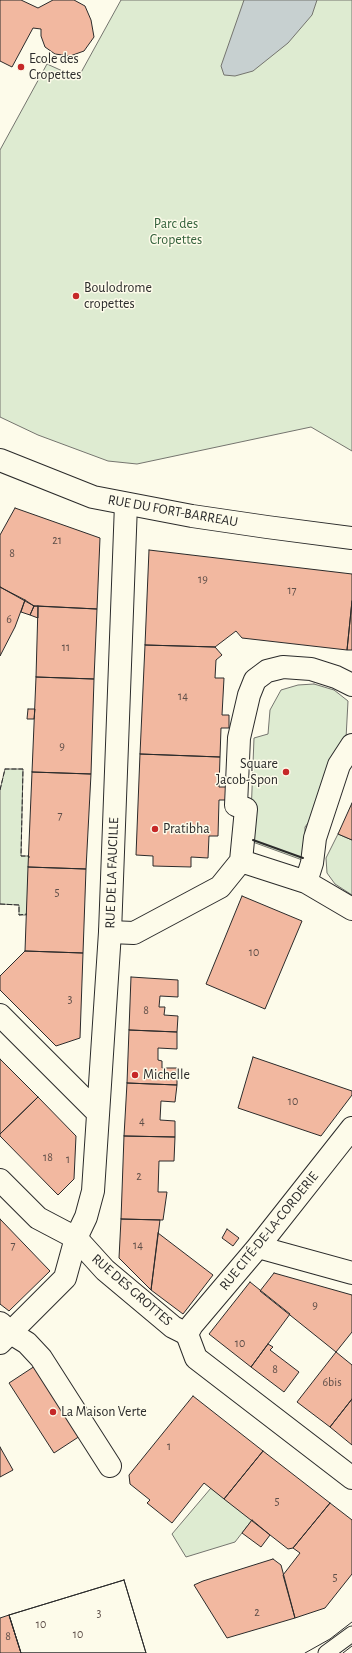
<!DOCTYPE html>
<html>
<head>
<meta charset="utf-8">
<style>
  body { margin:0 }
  canvas { display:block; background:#fdfbea }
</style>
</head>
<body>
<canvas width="352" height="1653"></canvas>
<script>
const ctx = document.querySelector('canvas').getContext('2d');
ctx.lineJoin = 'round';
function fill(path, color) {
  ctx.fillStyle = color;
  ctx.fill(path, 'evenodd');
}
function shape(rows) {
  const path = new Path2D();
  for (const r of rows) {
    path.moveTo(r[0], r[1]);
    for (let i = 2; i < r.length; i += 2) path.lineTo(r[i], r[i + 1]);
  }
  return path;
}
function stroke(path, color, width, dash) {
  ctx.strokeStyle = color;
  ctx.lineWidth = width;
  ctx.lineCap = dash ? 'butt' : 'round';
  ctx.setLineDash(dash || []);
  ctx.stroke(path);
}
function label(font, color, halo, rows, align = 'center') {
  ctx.font = font + ' "Alegreya Sans",sans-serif';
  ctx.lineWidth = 3;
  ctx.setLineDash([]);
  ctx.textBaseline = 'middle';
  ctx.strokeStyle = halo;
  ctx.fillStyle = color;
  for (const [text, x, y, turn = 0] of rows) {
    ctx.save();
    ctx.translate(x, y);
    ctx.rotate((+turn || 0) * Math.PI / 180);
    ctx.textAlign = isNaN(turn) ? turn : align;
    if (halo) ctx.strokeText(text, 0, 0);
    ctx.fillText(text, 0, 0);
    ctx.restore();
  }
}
const green = shape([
  [121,0,352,0,352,451,311,427,137,464,108,461,38,435,0,417,0,150,47,64,78,78,121,0],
  [314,684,334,690,348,701,344,776,305,827,305,861,250,841,254,738,268,734,270,710,281,690,298,685,314,684],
  [5,769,23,769,21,856,29,856,27,915,19,915,19,905,0,904,0,790,5,769],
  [338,834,352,840,352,895,335,884,327,873,326,858,338,834],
  [211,1488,252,1520,235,1542,186,1557,172,1534,211,1488]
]);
fill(green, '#deebd1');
stroke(green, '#74746e', 1);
const water = shape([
  [244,0,317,0,312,15,288,43,253,71,235,76,224,75,221,66,244,0]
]);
fill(water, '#c7d0d0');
stroke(water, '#74746e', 1);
const building = shape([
  [0,0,21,0,38,8,53,0,74,0,85,6,91,20,94,37,84,51,70,56,55,54,45,47,41,36,41,29,33,28,12,67,0,61,0,0],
  [15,508,100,538,97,609,34,606,0,587,0,535,15,508],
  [149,550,352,574,352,601,347,650,242,638,236,631,215,647,145,645,149,550],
  [0,587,25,600,15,627,0,656,0,587],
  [25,600,34,606,30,615,21,612,25,600],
  [352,601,352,650,347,650,352,601],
  [34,606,38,606,38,618,30,615,34,606],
  [38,606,97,609,94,679,36,677,38,606],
  [145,645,215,647,222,655,216,660,215,678,224,678,222,715,229,715,229,728,221,728,220,757,140,754,145,645],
  [36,677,94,679,91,774,32,772,36,677],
  [28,709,35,709,34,719,27,719,28,709],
  [140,754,220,757,219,787,227,787,226,800,219,800,218,836,209,836,208,858,191,857,191,867,153,866,153,856,136,855,140,754],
  [32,772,91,774,86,869,28,867,32,772],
  [352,803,352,840,338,834,352,803],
  [28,867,86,869,83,953,25,951,28,867],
  [242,896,302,921,265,1009,206,984,242,896],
  [25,951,83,953,80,1038,56,1046,0,990,0,976,25,951],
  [131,977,178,980,178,997,160,996,159,1007,165,1007,164,1015,178,1016,177,1032,129,1030,131,977],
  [129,1030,177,1032,177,1049,158,1048,158,1060,162,1061,162,1068,177,1068,177,1085,127,1083,129,1030],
  [253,1057,352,1091,352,1095,321,1136,238,1108,253,1057],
  [0,1059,38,1097,0,1134,0,1059],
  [127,1083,177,1085,175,1102,161,1101,160,1120,175,1121,175,1137,124,1136,127,1083],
  [38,1097,76,1136,74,1179,58,1195,0,1136,0,1134,38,1097],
  [124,1136,175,1137,174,1161,159,1161,158,1192,167,1192,163,1220,121,1219,124,1136],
  [0,1219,50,1271,9,1311,0,1304,0,1219],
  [121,1219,160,1220,151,1290,119,1258,121,1219],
  [227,1229,239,1238,233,1246,222,1238,227,1229],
  [158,1233,213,1275,183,1314,151,1290,158,1233],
  [274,1273,352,1295,352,1332,336,1352,260,1291,274,1273],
  [250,1282,290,1314,251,1367,209,1334,250,1282],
  [268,1344,273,1347,270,1350,299,1372,284,1392,251,1367,268,1344],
  [336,1352,352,1365,352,1399,330,1427,297,1402,336,1352],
  [35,1366,80,1436,54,1453,9,1383,35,1366],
  [193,1396,263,1451,224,1499,204,1483,172,1523,147,1503,150,1500,130,1484,129,1475,193,1396],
  [352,1399,352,1445,330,1427,352,1399],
  [0,1447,13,1470,0,1477,0,1447],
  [263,1451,330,1503,293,1548,288,1549,224,1499,263,1451],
  [330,1503,352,1520,352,1574,325,1608,295,1618,283,1575,300,1553,293,1548,330,1503],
  [252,1520,270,1535,261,1547,242,1533,252,1520],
  [273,1559,281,1565,295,1618,227,1638,194,1585,203,1581,273,1559],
  [124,1580,146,1653,21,1653,9,1615,124,1580],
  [124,1580,146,1653,21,1653,9,1615,124,1580],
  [9,1615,21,1653,0,1653,0,1618,9,1615]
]);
fill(building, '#f2b8a0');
stroke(building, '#2b2b2b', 1);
const service = shape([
  [326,1653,352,1634]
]);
const pedestrian = shape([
  [352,685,336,677,311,669,283,667,267,671,255,680,249,695,239,738,236,805,246,809,241,861,306,882,352,909],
  [306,882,312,863,315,838,339,765,352,745],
  [110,932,134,933,220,887,241,861],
  [76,1238,105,1270,173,1327,187,1334],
  [0,1323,11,1333,27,1343,41,1358,110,1466]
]);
const minor = shape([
  [0,1015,98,1113],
  [352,1128,258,1247,192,1325,187,1334,196,1358,352,1478],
  [0,1180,38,1218,76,1238],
  [258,1247,352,1273],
  [0,1343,65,1278,76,1238,86,1217,93,1191,110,932,126,504]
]);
const secondary = shape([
  [0,460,93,497,192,516,267,527,352,538]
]);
stroke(service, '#2b2b2b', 17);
stroke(pedestrian, '#2b2b2b', 24);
stroke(minor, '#2b2b2b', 24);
stroke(secondary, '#2b2b2b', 24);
stroke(service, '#fdfbea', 15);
stroke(pedestrian, '#fdfbea', 22);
stroke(minor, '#fdfbea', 22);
stroke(secondary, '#fdfbea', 22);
stroke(shape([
  [305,1653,330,1639,352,1622],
  [343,1653,352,1646]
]), '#2b2b2b', 1);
stroke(shape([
  [0,790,5,769,23,769,21,856,29,856,29,858],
  [0,904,19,905,19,915,27,914]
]), '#2b2b2b', 1, [5, 2]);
stroke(shape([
  [253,840,303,858]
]), '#2b2b2b', 2);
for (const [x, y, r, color] of [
  [21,67,4,"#c62828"],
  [76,296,4,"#c62828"],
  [286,772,4,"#c62828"],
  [155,829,4,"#c62828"],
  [135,1075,4,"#c62828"],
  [53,1412,4,"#c62828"]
]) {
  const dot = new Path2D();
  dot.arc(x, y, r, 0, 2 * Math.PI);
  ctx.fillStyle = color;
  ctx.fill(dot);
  stroke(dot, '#fdfbea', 1.5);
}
label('12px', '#5d4e48', null, [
  ["21",57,540],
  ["8",12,553],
  ["19",203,579],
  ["17",292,590],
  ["6",9,619],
  ["11",66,647],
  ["14",183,696],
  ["9",62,746],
  ["7",60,815],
  ["5",57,892],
  ["10",254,952],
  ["3",70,999],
  ["8",146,1010],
  ["10",293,1101],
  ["4",142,1121],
  ["18",48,1157],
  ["1",68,1159],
  ["2",139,1176],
  ["7",13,1245],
  ["14",138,1245],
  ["9",315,1305],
  ["10",240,1343],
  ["8",275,1369],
  ["6bis",332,1382],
  ["1",169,1446],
  ["5",277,1501],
  ["5",335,1577],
  ["2",257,1612],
  ["3",99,1613],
  ["10",41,1624],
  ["10",78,1634],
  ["8",8,1636]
]);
label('14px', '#2b2b2b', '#fdfbea', [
  ["Ecole des",29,59],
  ["Cropettes",29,75],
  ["Boulodrome",84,288],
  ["cropettes",84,304],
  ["Square",278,764,"right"],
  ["Jacob-Spon",278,780,"right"],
  ["Pratibha",163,829],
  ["Michelle",143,1075],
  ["La Maison Verte",61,1412]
], 'left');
label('14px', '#34623c', '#fdfbea', [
  ["Parc des",176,224],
  ["Cropettes",176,240]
]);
label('14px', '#2b2b2b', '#fdfbea', [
  ["RUE DU FORT-BARREAU",173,511,10],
  ["RUE DE LA FAUCILLE",112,873,-88],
  ["RUE CITÉ-DE-LA-CORDERIE",269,1231,-51],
  ["RUE DES GROTTES",132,1290,41]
]);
</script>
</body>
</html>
